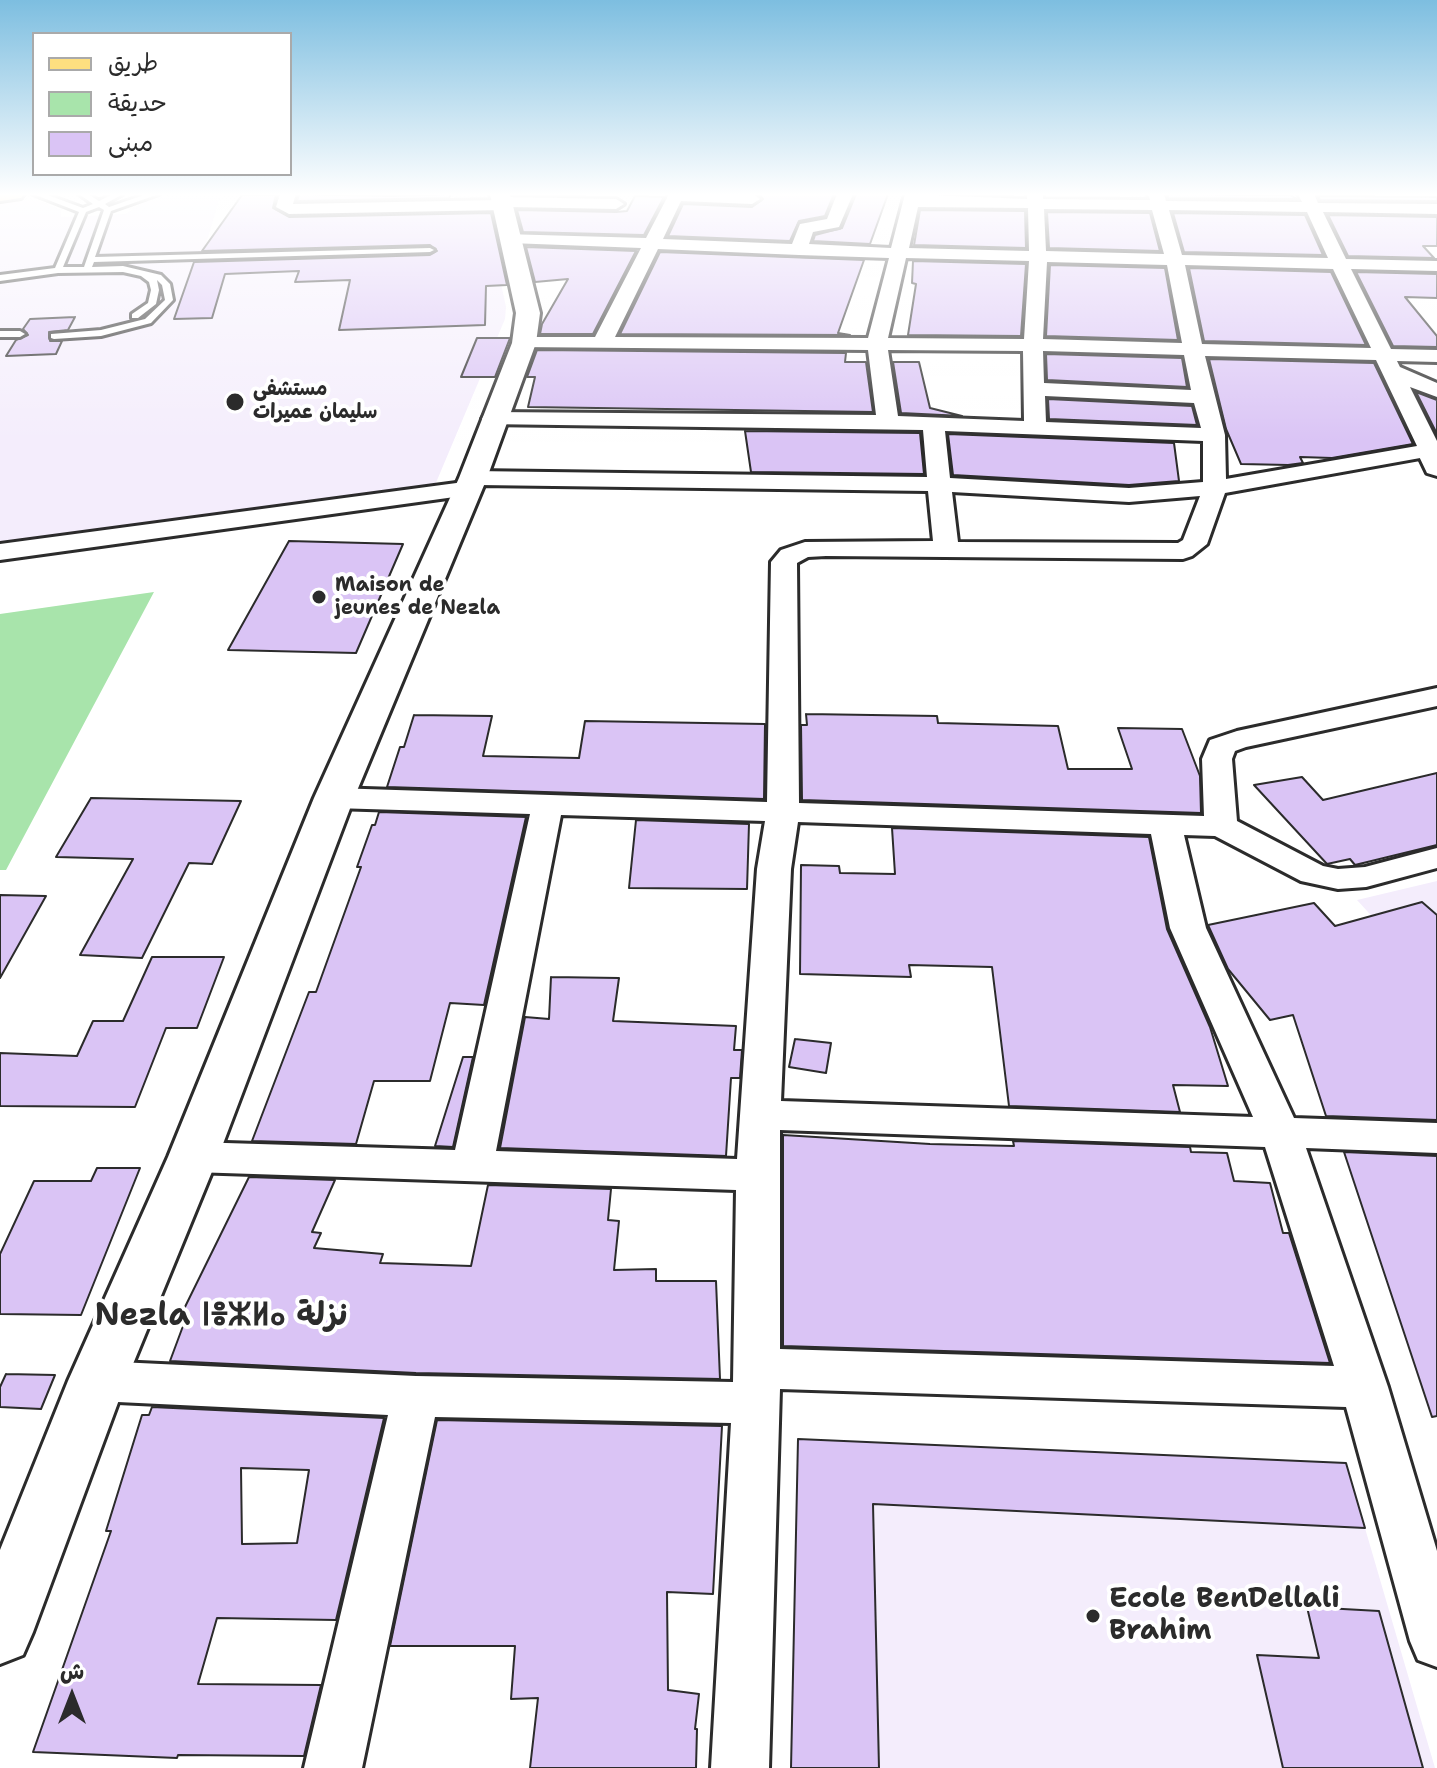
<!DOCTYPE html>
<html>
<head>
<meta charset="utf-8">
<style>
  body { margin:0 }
  #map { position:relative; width:1437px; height:1768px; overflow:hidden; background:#fff; font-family:"Shantell Sans","Playpen Sans Arabic",sans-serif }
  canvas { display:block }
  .legend { position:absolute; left:32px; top:32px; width:260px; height:144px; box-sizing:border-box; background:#fff; border:2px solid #aaa; margin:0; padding:10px 14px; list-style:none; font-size:24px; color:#2b2b2b }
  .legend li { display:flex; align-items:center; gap:16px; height:40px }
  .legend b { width:40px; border:2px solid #aaa }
  .north { position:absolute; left:32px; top:1656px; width:80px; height:80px; -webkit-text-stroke:6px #fff; paint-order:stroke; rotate:0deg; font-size:22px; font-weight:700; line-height:32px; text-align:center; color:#2b2b2b }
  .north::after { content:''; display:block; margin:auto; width:28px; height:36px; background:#2b2b2b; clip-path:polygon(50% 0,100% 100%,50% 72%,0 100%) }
</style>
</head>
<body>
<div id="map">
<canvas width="1437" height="1768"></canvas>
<ul class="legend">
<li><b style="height:10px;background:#fedf80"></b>طريق</li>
<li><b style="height:22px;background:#a8e4ab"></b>حديقة</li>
<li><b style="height:22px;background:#dac4f5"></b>مبنى</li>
</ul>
<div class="north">ش</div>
</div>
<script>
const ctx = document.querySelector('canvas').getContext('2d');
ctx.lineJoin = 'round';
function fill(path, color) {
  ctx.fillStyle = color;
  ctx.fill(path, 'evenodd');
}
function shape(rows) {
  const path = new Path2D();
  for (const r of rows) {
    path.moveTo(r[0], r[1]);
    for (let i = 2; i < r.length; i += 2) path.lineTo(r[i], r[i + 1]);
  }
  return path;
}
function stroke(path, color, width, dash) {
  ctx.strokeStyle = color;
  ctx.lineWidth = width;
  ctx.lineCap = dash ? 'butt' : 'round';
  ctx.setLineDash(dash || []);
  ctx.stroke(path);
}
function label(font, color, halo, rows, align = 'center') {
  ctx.font = font + ' "Shantell Sans","Playpen Sans Arabic","Noto Sans Tifinagh",sans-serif';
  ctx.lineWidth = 8;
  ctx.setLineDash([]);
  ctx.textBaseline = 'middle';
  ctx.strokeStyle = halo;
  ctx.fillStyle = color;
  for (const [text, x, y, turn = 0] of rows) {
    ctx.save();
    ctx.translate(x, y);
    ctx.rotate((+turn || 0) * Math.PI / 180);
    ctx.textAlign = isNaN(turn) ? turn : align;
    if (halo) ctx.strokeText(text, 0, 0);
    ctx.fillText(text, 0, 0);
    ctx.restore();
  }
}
fill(shape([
  [173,194,221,194,206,244,490,232,506,307,505,319,435,485,0,544,0,199,38,200,61,210,61,217,126,214,143,202],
  [1437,881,1437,983,1432,982,1357,900],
  [798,1439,1346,1463,1435,1768,793,1768]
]), '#f4edfc');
fill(shape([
  [154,592,6,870,0,870,0,614]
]), '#a8e4ab');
const building = shape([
  [299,194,391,196,451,194,449,198,297,201,299,194],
  [759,194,834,194,825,216,799,221,790,241,668,236,683,204,752,207,763,199,759,194],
  [856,194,888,194,870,244,813,241,815,235,842,228,856,194],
  [1167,194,1290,195,1297,199,1168,198,1167,194],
  [242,195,276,195,273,208,289,217,491,213,507,285,486,286,485,325,339,330,350,280,295,282,299,271,225,274,212,318,174,319,194,262,430,255,437,251,430,245,202,251,242,195],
  [635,196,664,197,644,235,523,232,517,210,616,212,627,211,635,196],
  [1318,196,1437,197,1437,201,1320,200,1318,196],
  [920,210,1025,211,1026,248,914,245,920,210],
  [1047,212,1150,213,1160,251,1049,248,1047,212],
  [1173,213,1305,215,1323,255,1184,252,1173,213],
  [1328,215,1437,217,1437,246,1423,246,1434,258,1348,256,1328,215],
  [526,247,636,251,593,334,540,334,542,324,568,279,535,282,526,247],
  [660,252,864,260,838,333,850,335,620,334,660,252],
  [913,261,1026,264,1021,336,908,335,916,284,912,283,913,261],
  [1050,265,1165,268,1178,340,1046,336,1050,265],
  [1189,268,1331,272,1366,345,1204,341,1189,268],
  [1356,272,1437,274,1437,298,1405,297,1437,336,1437,347,1393,346,1356,272],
  [75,317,68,330,49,332,50,341,62,341,56,354,6,356,16,340,28,335,23,329,30,319,75,317],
  [477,338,510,338,495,377,461,377,477,338],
  [537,350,846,353,845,362,866,362,873,412,528,407,535,377,527,377,537,350],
  [1046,354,1182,358,1187,387,1047,380,1046,354],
  [1209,359,1374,363,1413,444,1332,458,1300,457,1303,463,1288,465,1241,464,1226,429,1209,359],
  [893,362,919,362,930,408,962,416,901,413,893,362],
  [1416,392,1437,400,1437,434,1416,392],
  [1048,399,1192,406,1197,425,1049,419,1048,399],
  [745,431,920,433,924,474,751,472,745,431],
  [948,434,1174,443,1179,481,1129,485,953,475,948,434],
  [289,541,403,544,356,653,228,650,289,541],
  [806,714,937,716,938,723,1058,726,1068,769,1132,769,1118,728,1182,729,1200,776,1201,813,802,800,801,725,807,725,806,714],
  [414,715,492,716,483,756,579,758,585,721,765,724,764,799,387,787,400,747,404,747,414,715],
  [1437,773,1437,845,1355,865,1350,859,1327,864,1254,785,1302,777,1323,800,1437,773],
  [91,798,241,801,212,864,189,863,142,958,80,955,133,859,56,857,91,798],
  [379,812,526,817,484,1005,450,1003,430,1081,374,1081,356,1144,252,1141,309,992,316,992,361,867,357,867,372,825,375,825,379,812],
  [636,820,749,824,747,889,629,888,636,820],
  [892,828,1149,837,1167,929,1210,1027,1228,1086,1173,1085,1180,1112,1009,1106,992,967,909,965,911,977,800,974,801,865,839,866,840,873,895,874,892,828],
  [0,895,46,896,0,978,0,895],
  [1422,902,1437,915,1437,1120,1326,1116,1293,1015,1270,1020,1228,969,1208,925,1314,903,1335,926,1422,902],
  [152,957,224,957,197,1028,166,1028,135,1107,0,1106,0,1053,77,1056,93,1021,123,1021,152,957],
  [551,977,619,978,613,1021,736,1026,734,1050,742,1050,740,1078,731,1078,726,1156,500,1148,525,1017,549,1019,551,977],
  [795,1039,831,1043,826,1073,789,1067,795,1039],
  [463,1057,473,1057,453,1147,435,1146,463,1057],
  [783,1135,930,1144,1014,1146,1013,1141,1190,1147,1191,1152,1227,1153,1234,1181,1270,1183,1283,1233,1289,1233,1330,1363,783,1346,783,1135],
  [1344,1152,1437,1156,1437,1416,1432,1417,1344,1152],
  [97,1168,140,1168,81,1315,0,1314,0,1254,34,1181,91,1181,97,1168],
  [249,1177,335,1180,312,1232,321,1233,314,1248,383,1254,380,1263,471,1266,488,1185,611,1189,608,1220,619,1221,614,1270,656,1269,656,1281,716,1281,720,1379,416,1373,170,1361,186,1318,180,1317,249,1177],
  [6,1374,55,1375,41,1409,0,1407,0,1387,6,1374],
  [152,1407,384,1418,336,1620,217,1618,198,1684,321,1685,304,1756,178,1755,177,1758,33,1752,111,1531,106,1531,142,1415,149,1415,152,1407],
  [241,1468,309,1470,297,1543,242,1544,241,1468],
  [437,1420,722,1426,713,1594,667,1592,668,1690,699,1694,695,1729,697,1729,696,1768,530,1768,538,1698,511,1699,515,1646,390,1646,437,1420],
  [798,1439,1346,1463,1365,1528,873,1504,879,1768,791,1768,798,1439],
  [1307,1607,1379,1611,1423,1768,1283,1768,1257,1655,1319,1658,1307,1607]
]);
fill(building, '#dac4f5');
stroke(building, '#2b2b2b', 2);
const service = shape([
  [33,194,45,194,83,208,93,204,79,194,88,194,99,201,113,194,123,194,105,204,109,207,147,194,159,194,111,211,95,257,430,248,434,250,430,252,94,262,92,267,123,266,161,275,170,284,173,300,151,323,101,336,54,339,51,338,51,334,101,330,145,319,165,300,162,285,157,280,159,290,156,304,138,318,132,318,132,314,148,303,151,290,149,282,141,276,123,272,58,273,0,281,0,275,55,268,79,212,33,194],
  [99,207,104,210,84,267,63,267,86,212,99,207],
  [0,331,20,331,25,334,20,337,0,337,0,331]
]);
const minor = shape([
  [280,194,296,194,293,204,495,200,502,197,616,199,624,204,616,209,510,207,503,210,289,214,276,207,280,194],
  [669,194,753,194,760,199,752,204,681,201,663,239,792,244,800,224,827,219,837,194,853,194,839,227,813,232,809,244,891,248,905,194,1027,199,1027,194,1043,194,1043,199,1150,200,1148,194,1164,194,1166,201,1302,202,1298,194,1314,194,1318,203,1437,204,1437,214,1323,212,1346,259,1437,261,1437,271,1351,269,1391,349,1437,350,1437,362,1397,361,1400,367,1437,383,1437,397,1410,387,1437,441,1437,455,1225,493,1207,544,1192,556,1183,559,826,556,808,557,797,563,799,803,1204,816,1202,759,1210,740,1237,731,1437,688,1437,706,1246,747,1235,751,1232,759,1237,821,1323,866,1338,869,1365,867,1437,848,1437,868,1366,887,1338,889,1301,881,1215,836,1184,835,1206,928,1294,1118,1437,1123,1437,1153,1306,1148,1388,1387,1437,1551,1437,1667,1418,1660,1410,1641,1346,1407,780,1389,769,1768,711,1768,731,1423,435,1417,362,1768,304,1768,388,1415,97,1401,80,1395,73,1381,80,1367,97,1361,416,1376,733,1382,736,1190,193,1172,178,1168,172,1157,178,1146,193,1142,455,1150,530,814,334,808,323,805,318,798,323,791,334,788,767,802,771,562,781,550,805,542,933,541,928,491,479,485,481,488,477,493,469,495,0,560,0,544,464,482,461,478,465,473,473,471,927,477,923,430,485,424,482,419,485,414,493,412,876,415,868,350,517,347,514,343,517,339,524,337,595,337,641,248,510,243,504,242,502,238,504,234,646,238,669,194],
  [918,207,1028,208,1029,251,909,248,918,207],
  [1044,209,1152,210,1164,254,1046,251,1044,209],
  [1169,210,1307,212,1328,258,1182,255,1169,210],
  [658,249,799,255,889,258,868,338,615,337,658,249],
  [906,258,1029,261,1024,339,888,338,906,258],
  [1047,262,1167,265,1182,343,1043,339,1047,262],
  [1185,265,1333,269,1371,348,1202,344,1185,265],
  [888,350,1023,351,1024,421,898,416,888,350],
  [1043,351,1184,355,1191,390,1044,383,1043,351],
  [1205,356,1376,360,1417,446,1226,479,1225,435,1205,356],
  [1045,396,1194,403,1201,428,1046,422,1045,396],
  [945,431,1203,441,1203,482,1129,488,950,478,945,431],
  [952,492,1129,502,1200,496,1183,540,1178,543,958,542,952,492],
  [561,815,765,821,757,869,737,1159,496,1151,561,815],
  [798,822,1151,834,1170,928,1253,1117,781,1101,791,869,798,822],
  [780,1130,1265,1147,1334,1366,780,1349,780,1130]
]);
const tertiary = shape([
  [490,194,510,194,540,313,536,343,487,478,354,798,218,1157,126,1381,33,1632,23,1655,0,1664,0,1550,68,1381,168,1157,314,798,459,478,512,343,516,313,490,194],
  [1437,441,1437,476,1427,473,1416,450,1420,444,1437,441]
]);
const primary = shape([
  [0,194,24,194,21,198,0,201,0,194]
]);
stroke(service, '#2b2b2b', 6);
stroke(minor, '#2b2b2b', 6);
stroke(tertiary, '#2b2b2b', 6);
stroke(primary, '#2b2b2b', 6);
fill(service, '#fff');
fill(minor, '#fff');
fill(tertiary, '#fff');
fill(primary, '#fedf80');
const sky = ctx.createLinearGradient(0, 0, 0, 442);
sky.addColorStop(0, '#7dbee0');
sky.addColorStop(0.44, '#fff');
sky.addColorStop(1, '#ffffff00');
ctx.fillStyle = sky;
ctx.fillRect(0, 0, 1437, 442);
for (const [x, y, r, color] of [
  [235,402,10,"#2b2b2b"],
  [319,597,8,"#2b2b2b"],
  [1093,1616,8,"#2b2b2b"]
]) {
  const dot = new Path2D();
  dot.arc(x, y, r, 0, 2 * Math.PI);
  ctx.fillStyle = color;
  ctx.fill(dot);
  stroke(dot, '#fff', 3);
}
label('bold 20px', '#2b2b2b', '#fff', [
  ["مستشفى",253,390],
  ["سليمان عميرات",253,413],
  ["Maison de",335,586],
  ["jeunes de Nezla",335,609]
], 'left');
label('bold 28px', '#2b2b2b', '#fff', [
  ["Ecole BenDellali",1109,1600],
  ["Brahim",1109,1632]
], 'left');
label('bold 32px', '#2b2b2b', '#fff', [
  ["Nezla ⵏⴻⵣⵍⴰ نزلة",221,1317]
]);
</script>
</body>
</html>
